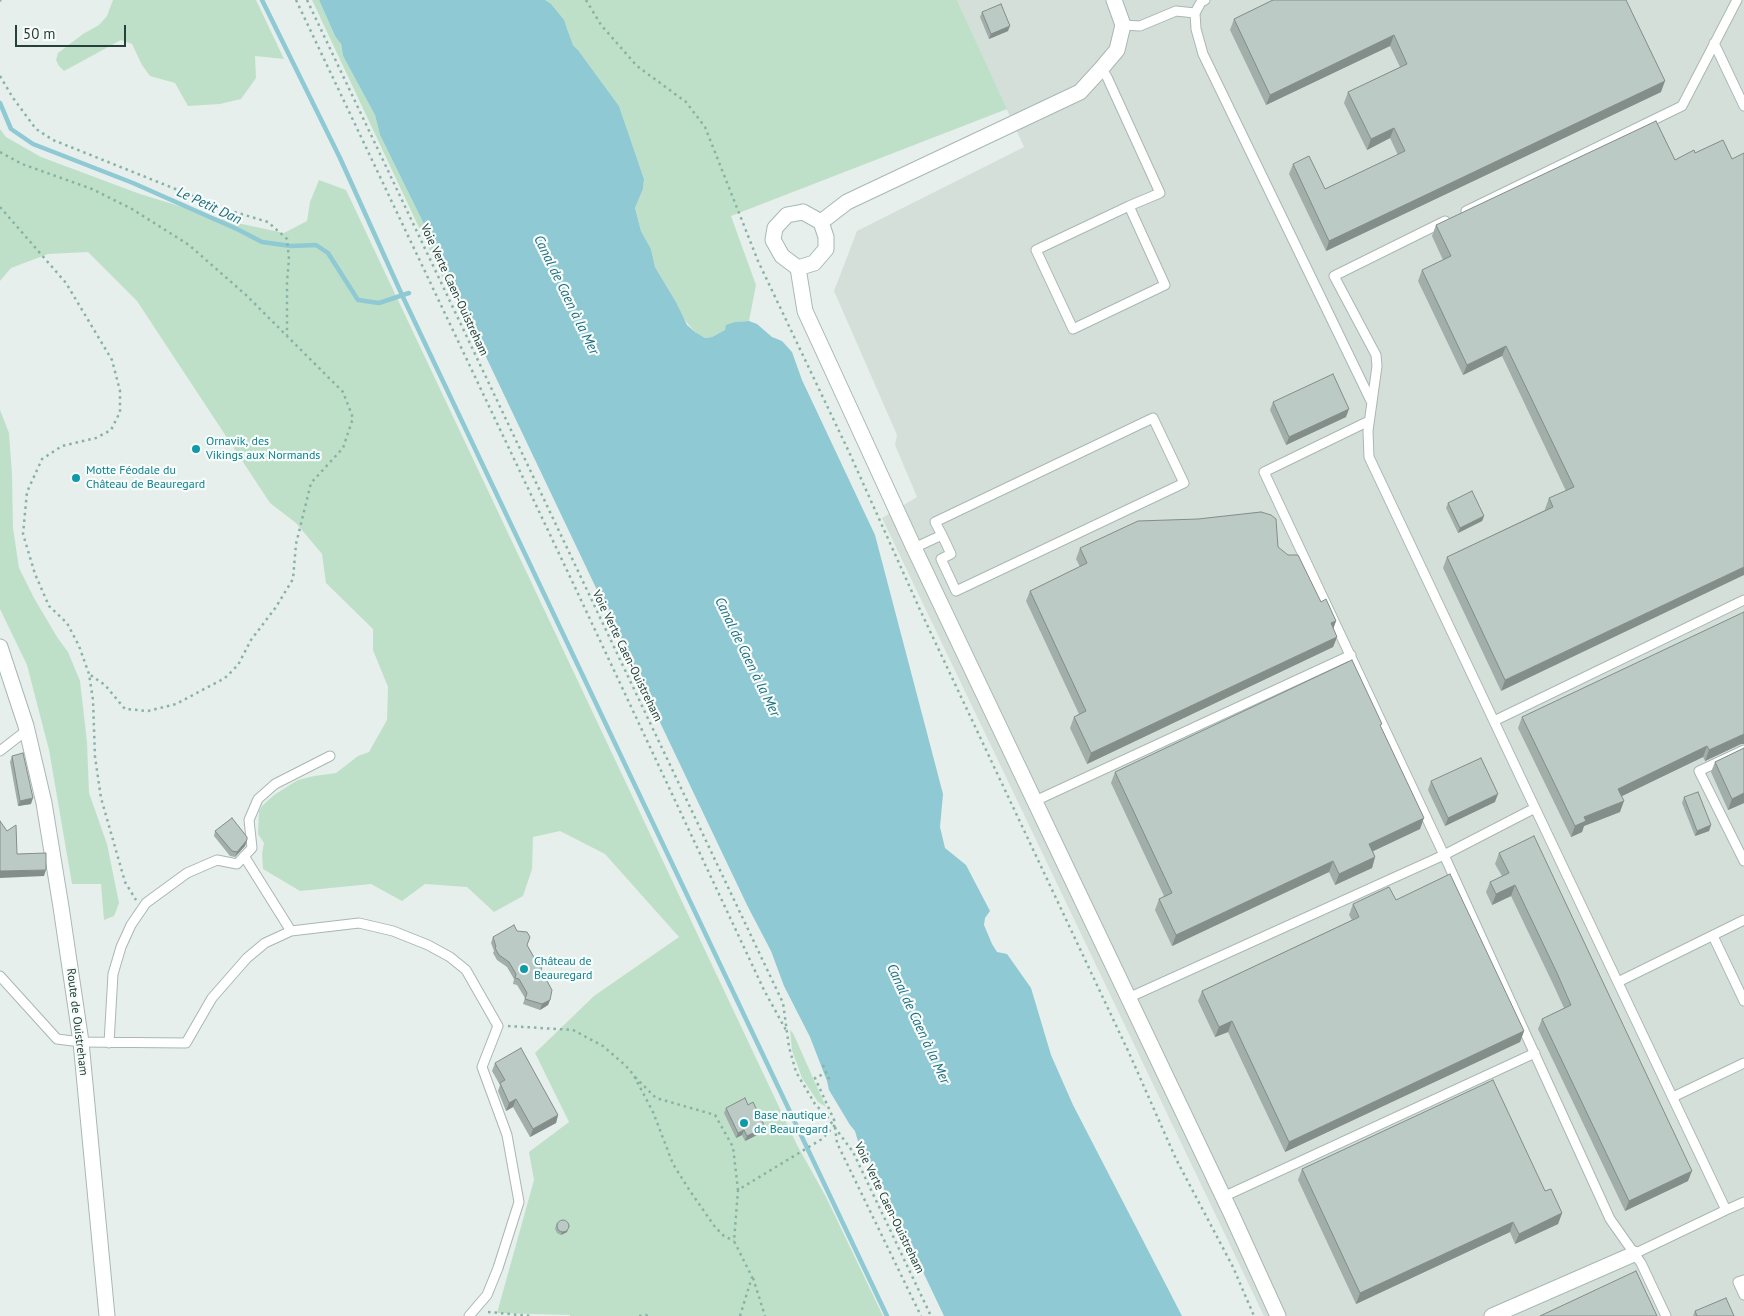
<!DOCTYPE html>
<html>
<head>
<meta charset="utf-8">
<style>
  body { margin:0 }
  #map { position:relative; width:1744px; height:1316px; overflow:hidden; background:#e6efeb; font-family:"PT Sans",sans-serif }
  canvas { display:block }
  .scale { position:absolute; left:15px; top:25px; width:111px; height:22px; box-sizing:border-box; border:2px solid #24423a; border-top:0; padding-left:6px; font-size:15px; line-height:18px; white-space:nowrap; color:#24423a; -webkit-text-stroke:4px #f7fbf9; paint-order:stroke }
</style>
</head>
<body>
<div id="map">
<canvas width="1744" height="1316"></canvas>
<div class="scale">50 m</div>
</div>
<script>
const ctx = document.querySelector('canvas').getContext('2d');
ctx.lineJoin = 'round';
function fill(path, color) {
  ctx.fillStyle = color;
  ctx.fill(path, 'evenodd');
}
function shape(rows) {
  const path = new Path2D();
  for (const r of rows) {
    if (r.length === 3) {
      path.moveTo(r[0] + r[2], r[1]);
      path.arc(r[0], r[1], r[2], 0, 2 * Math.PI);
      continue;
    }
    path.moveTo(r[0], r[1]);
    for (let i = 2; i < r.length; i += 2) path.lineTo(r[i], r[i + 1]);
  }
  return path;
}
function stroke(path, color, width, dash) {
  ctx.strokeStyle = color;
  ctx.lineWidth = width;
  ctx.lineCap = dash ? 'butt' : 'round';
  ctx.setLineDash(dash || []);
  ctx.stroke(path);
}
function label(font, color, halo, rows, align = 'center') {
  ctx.font = font + ' "PT Sans",sans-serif';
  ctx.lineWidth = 4.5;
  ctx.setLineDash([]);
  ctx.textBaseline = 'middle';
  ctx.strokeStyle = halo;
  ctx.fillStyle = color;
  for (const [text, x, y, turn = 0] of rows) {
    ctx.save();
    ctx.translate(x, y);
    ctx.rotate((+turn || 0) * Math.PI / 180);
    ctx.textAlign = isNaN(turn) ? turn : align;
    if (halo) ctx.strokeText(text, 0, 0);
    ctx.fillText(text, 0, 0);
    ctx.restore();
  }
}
fill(shape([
  [957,0,1744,0,1744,1316,1264,1316,882,518,917,497,895,445,897,435,834,291,857,231,1024,147]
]), '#d4dfda');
fill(shape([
  [113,0,256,0,284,59,255,56,256,78,241,99,220,104,188,106,175,83,150,76,142,65,132,44,121,40,64,71,59,66,56,60,58,53,83,34,99,25,107,16],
  [312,0,319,0,335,36,340,41,343,56,375,115,380,135,454,285,446,285],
  [545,0,957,0,1007,109,731,216,756,285,749,321,735,322,725,330,712,337,705,338,695,332,682,317,676,302,655,267,651,249,641,231,635,208,643,189,644,179,619,106,578,50,573,45,566,25],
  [0,129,6,137,41,157,140,194,228,221,284,233,307,221,310,202,319,180,346,190,797,1145,826,1197,883,1316,570,1316,570,1315,497,1313,534,1180,529,1152,569,1122,535,1053,594,996,679,937,605,854,560,831,533,837,532,869,523,896,494,912,467,887,425,884,402,901,371,884,300,891,263,869,262,854,264,843,258,834,259,811,262,806,274,795,298,780,314,776,336,773,358,756,369,752,387,720,388,687,373,650,373,629,326,583,322,554,296,523,270,503,137,301,88,252,48,254,11,268,0,281],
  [0,410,9,433,12,474,13,528,19,568,34,598,57,637,68,652,80,681,87,742,89,793,107,844,119,903,114,916,104,920,101,884,72,884,49,750,27,665,0,609],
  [790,1030,793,1033,826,1107,818,1102,802,1078,792,1050]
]), '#bfe0c8');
fill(shape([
  [319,0,545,0,551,4,564,20,573,45,578,50,619,106,644,179,643,189,635,208,641,231,651,249,655,267,676,302,687,325,695,332,705,338,712,337,725,330,726,325,735,322,749,321,757,324,772,337,782,341,792,352,802,380,875,535,943,794,940,827,945,848,966,865,990,911,985,918,984,925,992,944,997,952,1007,954,1031,988,1051,1055,1073,1105,1182,1316,944,1316,877,1175,862,1155,855,1131,850,1125,829,1090,827,1081,810,1037,784,986,771,951,747,905,467,317,454,285,380,135,375,115,343,56,341,44,335,36]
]), '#8ec9d4');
stroke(shape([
  [262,0,340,158,402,295,887,1316],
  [0,103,11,129,33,144,133,183,239,230,262,242,291,246,316,245,328,253,358,300,379,303,409,293]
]), '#8ec9d4', 4.5);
const service = shape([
  [1205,0,1201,2,1195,13,1196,29,1203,54,1372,403],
  [1123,25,1140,26,1176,11,1195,13],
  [1714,43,1744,106],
  [1101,69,1107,77,1160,193,1129,206],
  [1129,206,1165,285,1073,329,1036,250,1129,206],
  [1466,211,1682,106,1737,0],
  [1445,221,1334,276,1376,355,1377,366,1368,431,1369,457,1535,808],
  [914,548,942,535,935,522,1153,418,1184,483,956,591,941,559,951,554,942,535],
  [1494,721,1744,600],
  [1744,750,1699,771,1744,861],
  [0,751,27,730],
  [1035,801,1351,655],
  [244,856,291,931],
  [1713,936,1744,1001],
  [0,976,57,1039,81,1042,186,1043,212,998,247,958,265,943,291,931,359,923,393,931,428,945,450,957,466,970,498,1026,482,1067,507,1135,519,1202,498,1268,487,1295,469,1316],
  [1618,982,1744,920],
  [1128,998,1444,855,1264,472,1369,421],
  [109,1043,113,974,121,947,131,925,146,903,187,873,217,860,237,864,252,848,249,820,258,799,275,784,330,756],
  [1673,1097,1744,1063],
  [1223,1197,1535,1053],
  [1726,1210,1744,1202],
  [1634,1254,1726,1210,1535,808,1444,855,1610,1219,1641,1263,1666,1316],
  [1744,1280,1738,1282,1744,1295]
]);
const minor = shape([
  [803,212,821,222,826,237,826,249,814,263,798,268,782,256,773,240,775,228,787,215,803,212],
  [821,222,847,202,1080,92,1101,69,1117,50,1123,25,1114,0],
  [798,268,805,311,914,548,1231,1213,1278,1316],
  [0,647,26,726,44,803,61,907,81,1042,107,1316],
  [1492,1316,1634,1254]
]);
stroke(service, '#a8b8b2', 11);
stroke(minor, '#a8b8b2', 17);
stroke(shape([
  [296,0,573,583,764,990,787,1032],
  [307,0,783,1003,789,1047,796,1072,815,1104,828,1118,853,1152,931,1316],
  [586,0,601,25,637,66,686,102,705,127,758,261,849,452,921,612,1130,1055,1176,1159,1233,1267,1254,1316],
  [0,1,1,0],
  [0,76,13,98,36,129,53,140,228,210,268,222,287,239,289,259,287,282,287,335],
  [0,152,22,164,92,189,132,209,189,245,246,295,343,392,353,418,343,448,311,483,296,544,293,579,276,607,251,640,238,665,225,678,176,704,148,711,125,709,105,685,89,674],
  [0,207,66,283,112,360,120,391,120,412,111,430,96,438,62,446,42,459,27,492,23,534,35,574,49,606,67,623,79,646,89,674,93,700,95,757,101,798,125,882,136,900],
  [508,1026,573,1030,603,1046,625,1065,633,1074,653,1112,673,1164,690,1191,715,1227,724,1236,734,1241],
  [823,1065,830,1081],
  [635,1077,656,1098,715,1115,733,1147,738,1190],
  [835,1127,837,1143,921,1316],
  [753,1278,765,1316],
  [488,1312,531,1316],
  [639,1316,646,1315,648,1316],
  [740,1316,752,1277,734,1241,738,1190,822,1139,834,1126,835,1122,815,1078,826,1073]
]), '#86b3a5', 2.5, [2.5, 4]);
stroke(service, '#fff', 9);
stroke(minor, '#fff', 15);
fill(shape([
  [1273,0,1661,92,1326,251,1289,174,1293,164,1325,189,1398,155,1390,138,1367,150,1344,103,1348,92,1400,67,1390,46,1266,105,1230,30,1234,19],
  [982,12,1008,31,989,39,980,17],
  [1723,140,1501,691,1443,568,1447,557,1545,510,1545,509,1549,498,1566,491,1502,356,1463,375,1418,281,1422,270,1443,260,1432,236,1436,225,1675,160,1695,153],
  [1273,402,1346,417,1286,445,1270,410],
  [1448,503,1484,516,1482,521,1458,533,1446,508],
  [1278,547,1336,621,1333,629,1337,637,1333,647,1087,764,1070,728,1074,717,1079,714,1026,601,1030,591,1080,567,1076,559,1080,548],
  [1522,717,1741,744,1705,761,1703,757,1621,796,1620,812,1584,826,1582,832,1571,837,1518,728],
  [1381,728,1420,829,1373,851,1375,857,1372,868,1335,885,1329,872,1172,946,1155,910,1159,899,1164,896,1111,783,1115,772],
  [1744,748,1744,803,1728,810,1711,772,1715,762],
  [12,756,31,804,18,806,10,762],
  [1431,781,1495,802,1445,826,1428,790],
  [1684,797,1711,825,1709,831,1695,836,1682,803],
  [215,831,247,840,245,846,235,857,230,856,214,836],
  [1499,853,1688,1181,1625,1211,1538,1029,1542,1019,1564,1008,1553,984,1511,896,1492,905,1486,892,1490,882,1502,876,1495,864],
  [1396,900,1524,1031,1520,1042,1285,1152,1228,1032,1215,1037,1198,1001,1202,991,1352,920,1349,915,1353,904],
  [493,937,527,945,541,970,550,1000,548,1005,540,1010,523,1004,525,998,517,985,513,984,514,979,507,967,497,960,493,953,494,951,491,943],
  [495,1063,558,1115,556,1123,530,1137,513,1107,506,1111,498,1091,500,1085,492,1071],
  [748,1105,763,1132,745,1141,742,1135,736,1138,724,1113,726,1108],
  [1302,1169,1545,1191,1562,1213,1558,1224,1515,1244,1510,1232,1356,1304,1298,1180],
  [557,1222,567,1232,561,1235,557,1233,555,1229],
  [1695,1311,1734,1316,1693,1316]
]), '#a1aea9');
fill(shape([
  [1010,26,1008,31,989,39,991,34],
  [1394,35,1390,46,1266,105,1270,95],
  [1665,81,1661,92,1326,251,1329,241],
  [1394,128,1390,138,1367,150,1371,139],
  [1506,346,1502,356,1463,375,1467,365],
  [1349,409,1346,417,1286,445,1289,437],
  [1484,516,1482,521,1458,533,1460,528],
  [1744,567,1744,575,1501,691,1505,680],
  [1336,621,1332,632,1331,623],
  [1337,637,1333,647,1087,764,1091,753],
  [1744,734,1744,744,1741,744,1705,761,1709,750],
  [1707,746,1703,757,1614,800,1618,789],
  [1744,793,1744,803,1728,810,1732,799],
  [1498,794,1495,802,1445,826,1448,818],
  [33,798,31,804,18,806,20,801],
  [1624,801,1620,812,1584,826,1582,832,1571,837,1575,826,1584,817],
  [1424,818,1420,829,1365,855,1369,844],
  [1711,825,1709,831,1695,836,1697,831],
  [247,840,245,846,235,857,237,852],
  [1375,857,1372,868,1335,885,1339,874],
  [1333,861,1329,872,1172,946,1176,935],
  [46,870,44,876,0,878,0,871],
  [1515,885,1511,896,1492,905,1496,894],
  [550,1000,548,1005,540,1010,542,1004],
  [1232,1021,1228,1032,1215,1037,1219,1027],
  [1524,1031,1520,1042,1285,1152,1289,1142],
  [516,1099,513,1107,506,1111,509,1103],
  [558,1115,556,1123,530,1137,533,1129],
  [765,1127,763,1132,745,1141,747,1136],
  [744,1130,742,1135,736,1138,738,1133],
  [1692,1171,1688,1181,1625,1211,1629,1201],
  [1562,1213,1558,1224,1515,1244,1519,1234],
  [1513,1222,1510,1232,1356,1304,1360,1293],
  [568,1230,567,1232,561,1235,562,1232]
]), '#838d89');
const building = shape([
  [1273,0,1626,0,1665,81,1329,241,1293,164,1309,156,1325,189,1405,151,1394,128,1371,139,1348,92,1407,64,1394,35,1270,95,1234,19,1273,0],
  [1001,4,1010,26,991,34,982,12,1001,4],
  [1656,121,1675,160,1694,150,1695,153,1723,140,1732,159,1744,153,1744,567,1505,680,1447,557,1553,507,1549,498,1574,487,1506,346,1467,365,1422,270,1451,256,1436,225,1656,121],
  [1333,374,1349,409,1289,437,1273,402,1333,374],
  [1472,491,1484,516,1460,528,1448,503,1472,491],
  [1261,512,1271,515,1276,519,1278,547,1288,555,1298,555,1321,602,1326,599,1336,621,1331,623,1337,637,1091,753,1074,717,1086,711,1030,591,1087,563,1080,548,1138,521,1198,519,1261,512],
  [1744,612,1744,734,1709,750,1707,746,1618,789,1624,801,1584,817,1586,821,1575,826,1522,717,1744,612],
  [1352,660,1382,724,1380,725,1424,818,1369,844,1375,857,1339,874,1333,861,1176,935,1159,899,1172,893,1115,772,1352,660],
  [1744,748,1744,793,1732,799,1715,762,1744,748],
  [23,753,33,798,20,801,12,756,23,753],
  [1481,758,1498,794,1448,818,1431,781,1481,758],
  [1698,792,1711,825,1697,831,1684,797,1698,792],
  [232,818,247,837,247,840,237,852,232,851,215,831,232,818],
  [0,821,7,831,16,825,17,854,46,853,46,870,0,871,0,821],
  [1534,836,1692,1171,1629,1201,1542,1019,1571,1005,1557,973,1515,885,1496,894,1490,882,1509,873,1499,853,1534,836],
  [1450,874,1524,1031,1289,1142,1232,1021,1219,1027,1202,991,1359,917,1353,904,1389,887,1396,900,1450,874],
  [514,925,517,931,527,932,530,937,527,945,536,961,540,962,542,966,541,970,552,990,550,1000,542,1004,525,999,527,993,519,979,515,978,516,974,509,962,499,955,495,948,496,947,493,937,514,925],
  [521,1048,558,1115,533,1129,516,1099,509,1103,500,1083,505,1080,495,1063,521,1048],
  [1493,1080,1545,1191,1551,1189,1562,1213,1519,1234,1513,1222,1360,1293,1302,1169,1493,1080],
  [745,1098,748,1105,753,1102,765,1127,747,1136,744,1130,738,1133,726,1108,745,1098],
  [563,1226,6],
  [1636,1271,1657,1316,1540,1316,1636,1271],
  [1726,1298,1734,1316,1697,1316,1695,1311,1726,1298]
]);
fill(building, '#bbcac4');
stroke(building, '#838d89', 1);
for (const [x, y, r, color] of [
  [196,449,5,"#0f9aa8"],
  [76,478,5,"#0f9aa8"],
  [524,969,5,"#0f9aa8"],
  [744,1123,5,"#0f9aa8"]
]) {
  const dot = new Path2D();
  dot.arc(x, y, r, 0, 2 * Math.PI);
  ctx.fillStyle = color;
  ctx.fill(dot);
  stroke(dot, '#f7fbf9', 2);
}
label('12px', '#24423a', '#f7fbf9', [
  ["Voie Verte Caen-Ouistreham",454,290,65],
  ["Voie Verte Caen-Ouistreham",627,656,64],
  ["Route de Ouistreham",77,1022,83],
  ["Voie Verte Caen-Ouistreham",889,1208,64]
]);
label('12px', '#0d838f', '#f7fbf9', [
  ["Ornavik, des",206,442],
  ["Vikings aux Normands",206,456],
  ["Motte Féodale du",86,471],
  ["Château de Beauregard",86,485],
  ["Château de",534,962],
  ["Beauregard",534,976],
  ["Base nautique",754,1116],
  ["de Beauregard",754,1130]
], 'left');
label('italic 14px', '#1c6f80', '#f7fbf9', [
  ["Le Petit Dan",209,206,25],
  ["Canal de Caen à la Mer",566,295,64],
  ["Canal de Caen à la Mer",747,657,64],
  ["Canal de Caen à la Mer",918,1024,65]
]);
</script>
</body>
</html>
